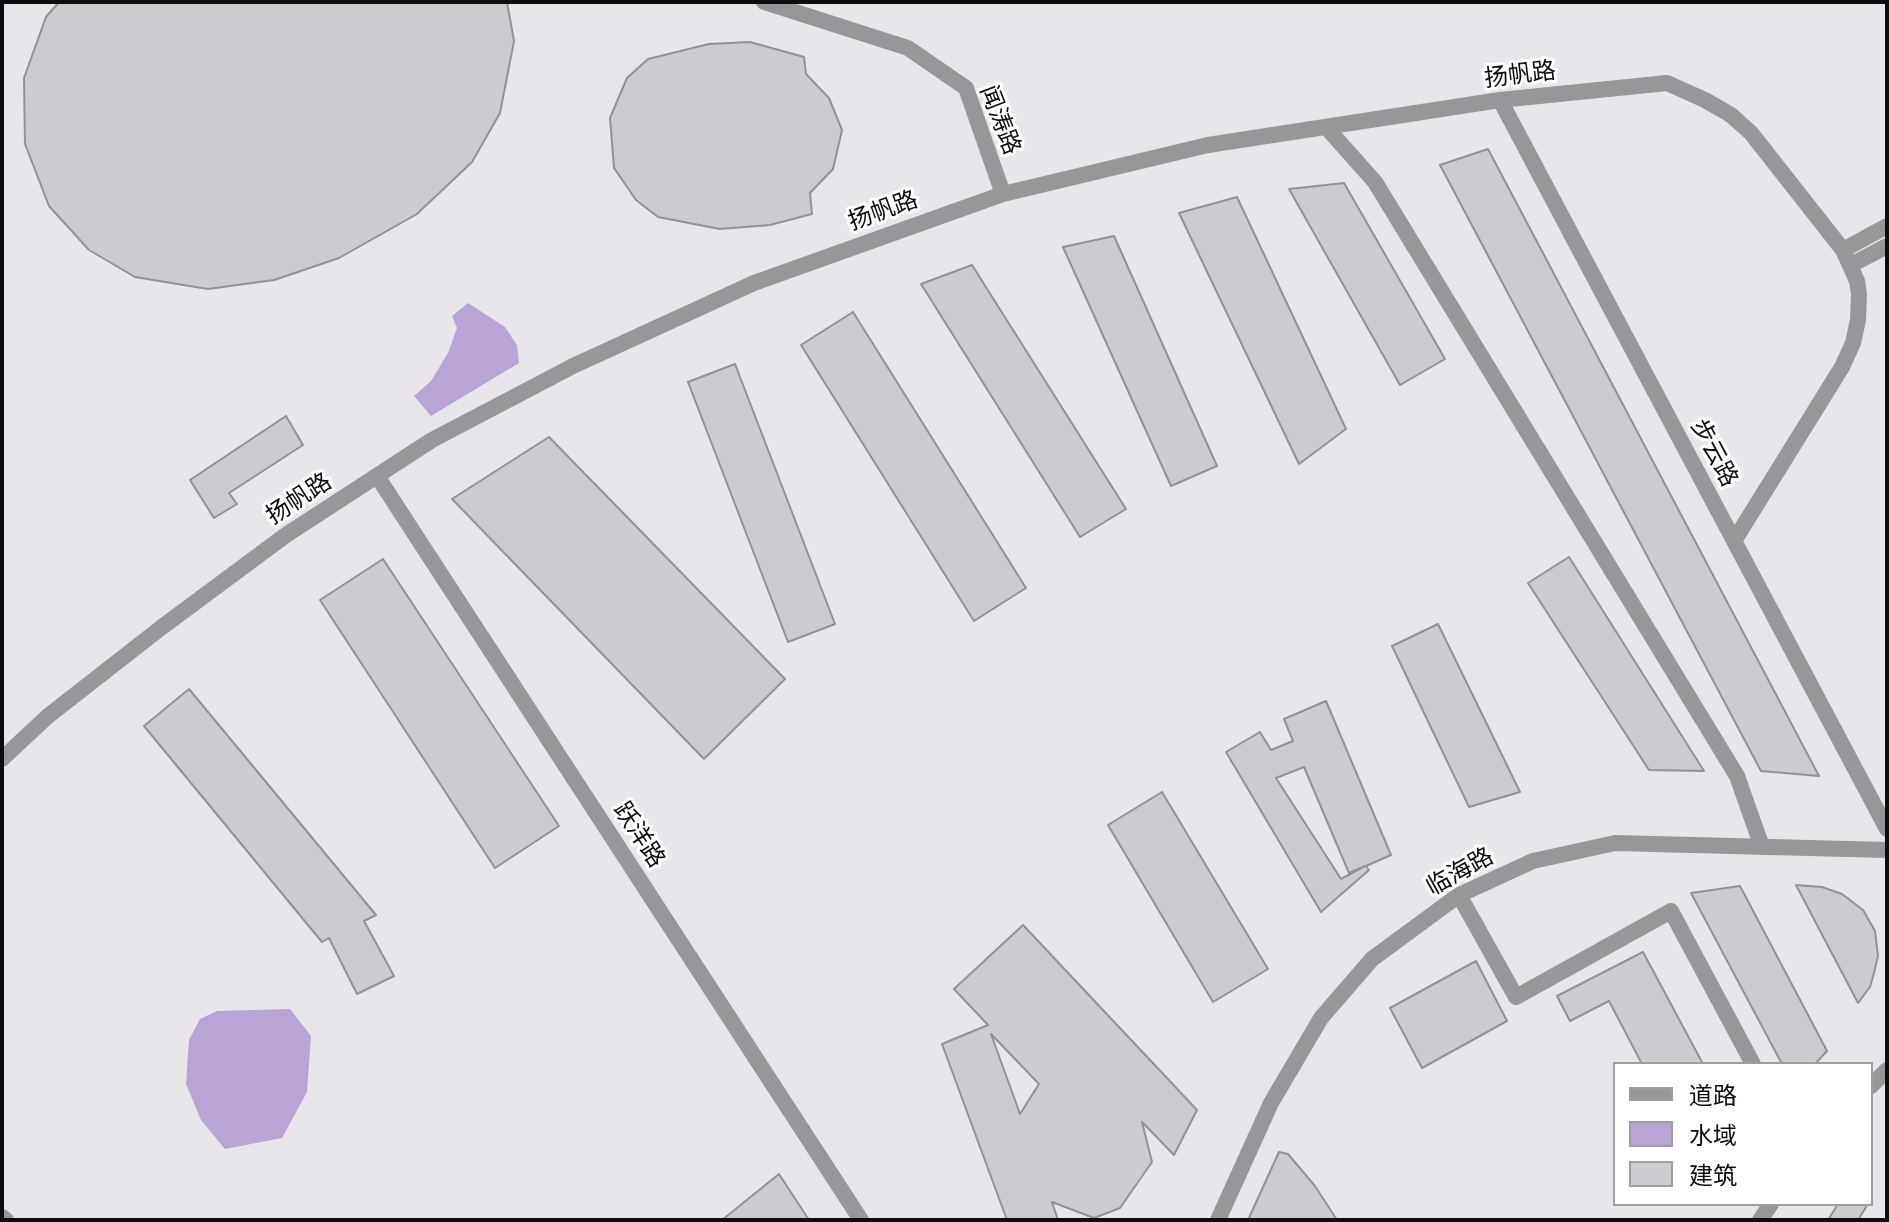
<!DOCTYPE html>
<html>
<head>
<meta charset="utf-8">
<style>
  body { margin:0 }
  #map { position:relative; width:1889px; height:1222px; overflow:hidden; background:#e8e5eb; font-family:"Alegreya Sans","Noto Sans SC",sans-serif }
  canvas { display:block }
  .frame { position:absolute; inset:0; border:4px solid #0d0d0e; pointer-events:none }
  .legend { position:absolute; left:1613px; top:1062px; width:260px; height:144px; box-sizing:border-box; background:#fff; border:2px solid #9e9e9f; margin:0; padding:10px 14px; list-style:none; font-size:24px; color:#0d0d0e }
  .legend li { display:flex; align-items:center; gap:16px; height:40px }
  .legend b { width:40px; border:2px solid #9e9e9f }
</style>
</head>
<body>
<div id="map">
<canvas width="1889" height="1222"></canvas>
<div class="frame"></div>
<ul class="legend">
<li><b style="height:10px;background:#979699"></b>道路</li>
<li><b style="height:22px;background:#baa4d5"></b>水域</li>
<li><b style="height:22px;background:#cdcad0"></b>建筑</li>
</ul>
</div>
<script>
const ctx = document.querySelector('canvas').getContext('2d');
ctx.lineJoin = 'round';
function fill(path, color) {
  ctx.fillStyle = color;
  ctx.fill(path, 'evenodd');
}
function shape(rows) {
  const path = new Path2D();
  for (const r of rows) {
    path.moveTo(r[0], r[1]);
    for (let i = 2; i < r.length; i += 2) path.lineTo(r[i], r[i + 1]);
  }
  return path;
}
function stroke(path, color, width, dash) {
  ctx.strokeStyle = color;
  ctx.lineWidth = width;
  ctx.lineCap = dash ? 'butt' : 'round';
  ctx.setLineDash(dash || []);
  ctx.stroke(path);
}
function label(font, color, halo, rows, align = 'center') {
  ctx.font = font + ' "Alegreya Sans","Noto Sans SC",sans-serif';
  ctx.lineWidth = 6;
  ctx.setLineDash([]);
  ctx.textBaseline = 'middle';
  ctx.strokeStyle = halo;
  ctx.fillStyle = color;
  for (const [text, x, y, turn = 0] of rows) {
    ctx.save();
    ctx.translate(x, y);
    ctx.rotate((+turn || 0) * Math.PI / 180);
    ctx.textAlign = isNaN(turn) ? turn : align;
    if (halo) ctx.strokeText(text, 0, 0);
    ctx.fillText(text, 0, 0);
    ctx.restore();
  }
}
fill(shape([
  [468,303,505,327,517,345,519,363,431,416,414,396,431,381,448,353,457,328,452,316],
  [290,1009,311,1036,307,1092,282,1138,225,1149,201,1120,186,1084,189,1040,200,1019,217,1011]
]), '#baa4d5');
const building = shape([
  [59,2,507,2,514,41,500,113,472,162,417,214,339,258,274,280,208,289,135,277,89,250,49,206,25,144,24,78,46,17,59,2],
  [750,42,804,57,806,74,829,98,842,130,833,169,810,193,812,214,770,225,720,229,658,217,636,200,614,168,610,118,627,78,648,59,709,44,750,42],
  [1488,149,1819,776,1761,771,1440,165,1488,149],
  [1344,183,1445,359,1400,385,1289,189,1344,183],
  [1237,197,1346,429,1299,464,1179,213,1237,197],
  [1114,236,1217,466,1171,486,1063,247,1114,236],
  [972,265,1126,509,1080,537,921,284,972,265],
  [853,312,1026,588,974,621,801,345,853,312],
  [735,364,835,624,788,642,688,382,735,364],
  [286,416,303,445,229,493,237,504,214,518,190,480,286,416],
  [549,437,785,679,704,759,452,499,549,437],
  [1569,557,1704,771,1649,770,1528,583,1569,557],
  [383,559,559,826,495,868,320,600,383,559],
  [1438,624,1520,792,1469,807,1392,646,1438,624],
  [189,689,376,915,364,921,394,976,357,994,329,938,322,942,144,726,189,689],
  [1326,701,1391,855,1366,866,1369,870,1321,912,1226,752,1260,732,1271,750,1293,741,1284,719,1326,701],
  [1304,767,1349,873,1365,866,1341,879,1276,778,1304,767],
  [1162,792,1268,969,1213,1002,1108,825,1162,792],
  [1796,885,1822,887,1842,894,1863,910,1875,931,1878,956,1874,973,1870,987,1858,1003,1796,885],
  [1740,886,1827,1051,1815,1064,1782,1064,1691,893,1740,886],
  [1023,925,1197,1110,1174,1155,1142,1122,1152,1162,1120,1208,1094,1218,1052,1202,1058,1220,1007,1220,942,1044,988,1025,954,989,1023,925],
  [991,1034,1039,1084,1020,1114,991,1034],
  [1643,952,1703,1064,1642,1064,1609,1001,1570,1021,1557,996,1643,952],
  [1476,961,1507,1021,1422,1068,1390,1008,1476,961],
  [1279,1152,1288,1154,1315,1186,1337,1220,1248,1220,1279,1152],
  [779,1174,809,1220,722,1220,779,1174],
  [1838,1204,1868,1204,1858,1220,1828,1220,1838,1204]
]);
fill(building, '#cdcad0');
stroke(building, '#939196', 2);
stroke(shape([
  [764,2,908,48,966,88,1003,194],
  [1500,100,1887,829],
  [1326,127,1375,182,1737,776,1762,847],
  [1843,250,1887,226],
  [1851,265,1887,246],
  [377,476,861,1220],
  [2,759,48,716,162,627,286,535,432,440,573,366,754,283,1003,194,1208,145,1500,100,1667,83,1705,100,1731,115,1751,133,1843,250,1857,281,1859,294,1858,320,1853,343,1842,367,1734,541],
  [1459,895,1516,997,1671,911,1753,1064],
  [1871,1086,1887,1070],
  [2,1217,6,1220],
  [1218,1220,1271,1103,1321,1018,1372,959,1459,895,1533,861,1615,843,1887,850],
  [1760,1220,1771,1204]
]), '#979699', 16);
label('24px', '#0d0d0e', '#fff', [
  ["扬帆路",1520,75,-7],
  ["闻涛路",1000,120,69],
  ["扬帆路",883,211,-20],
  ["步云路",1714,453,62],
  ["扬帆路",299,499,-33],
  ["跃洋路",639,835,57],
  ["临海路",1460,872,-29]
]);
</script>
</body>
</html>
